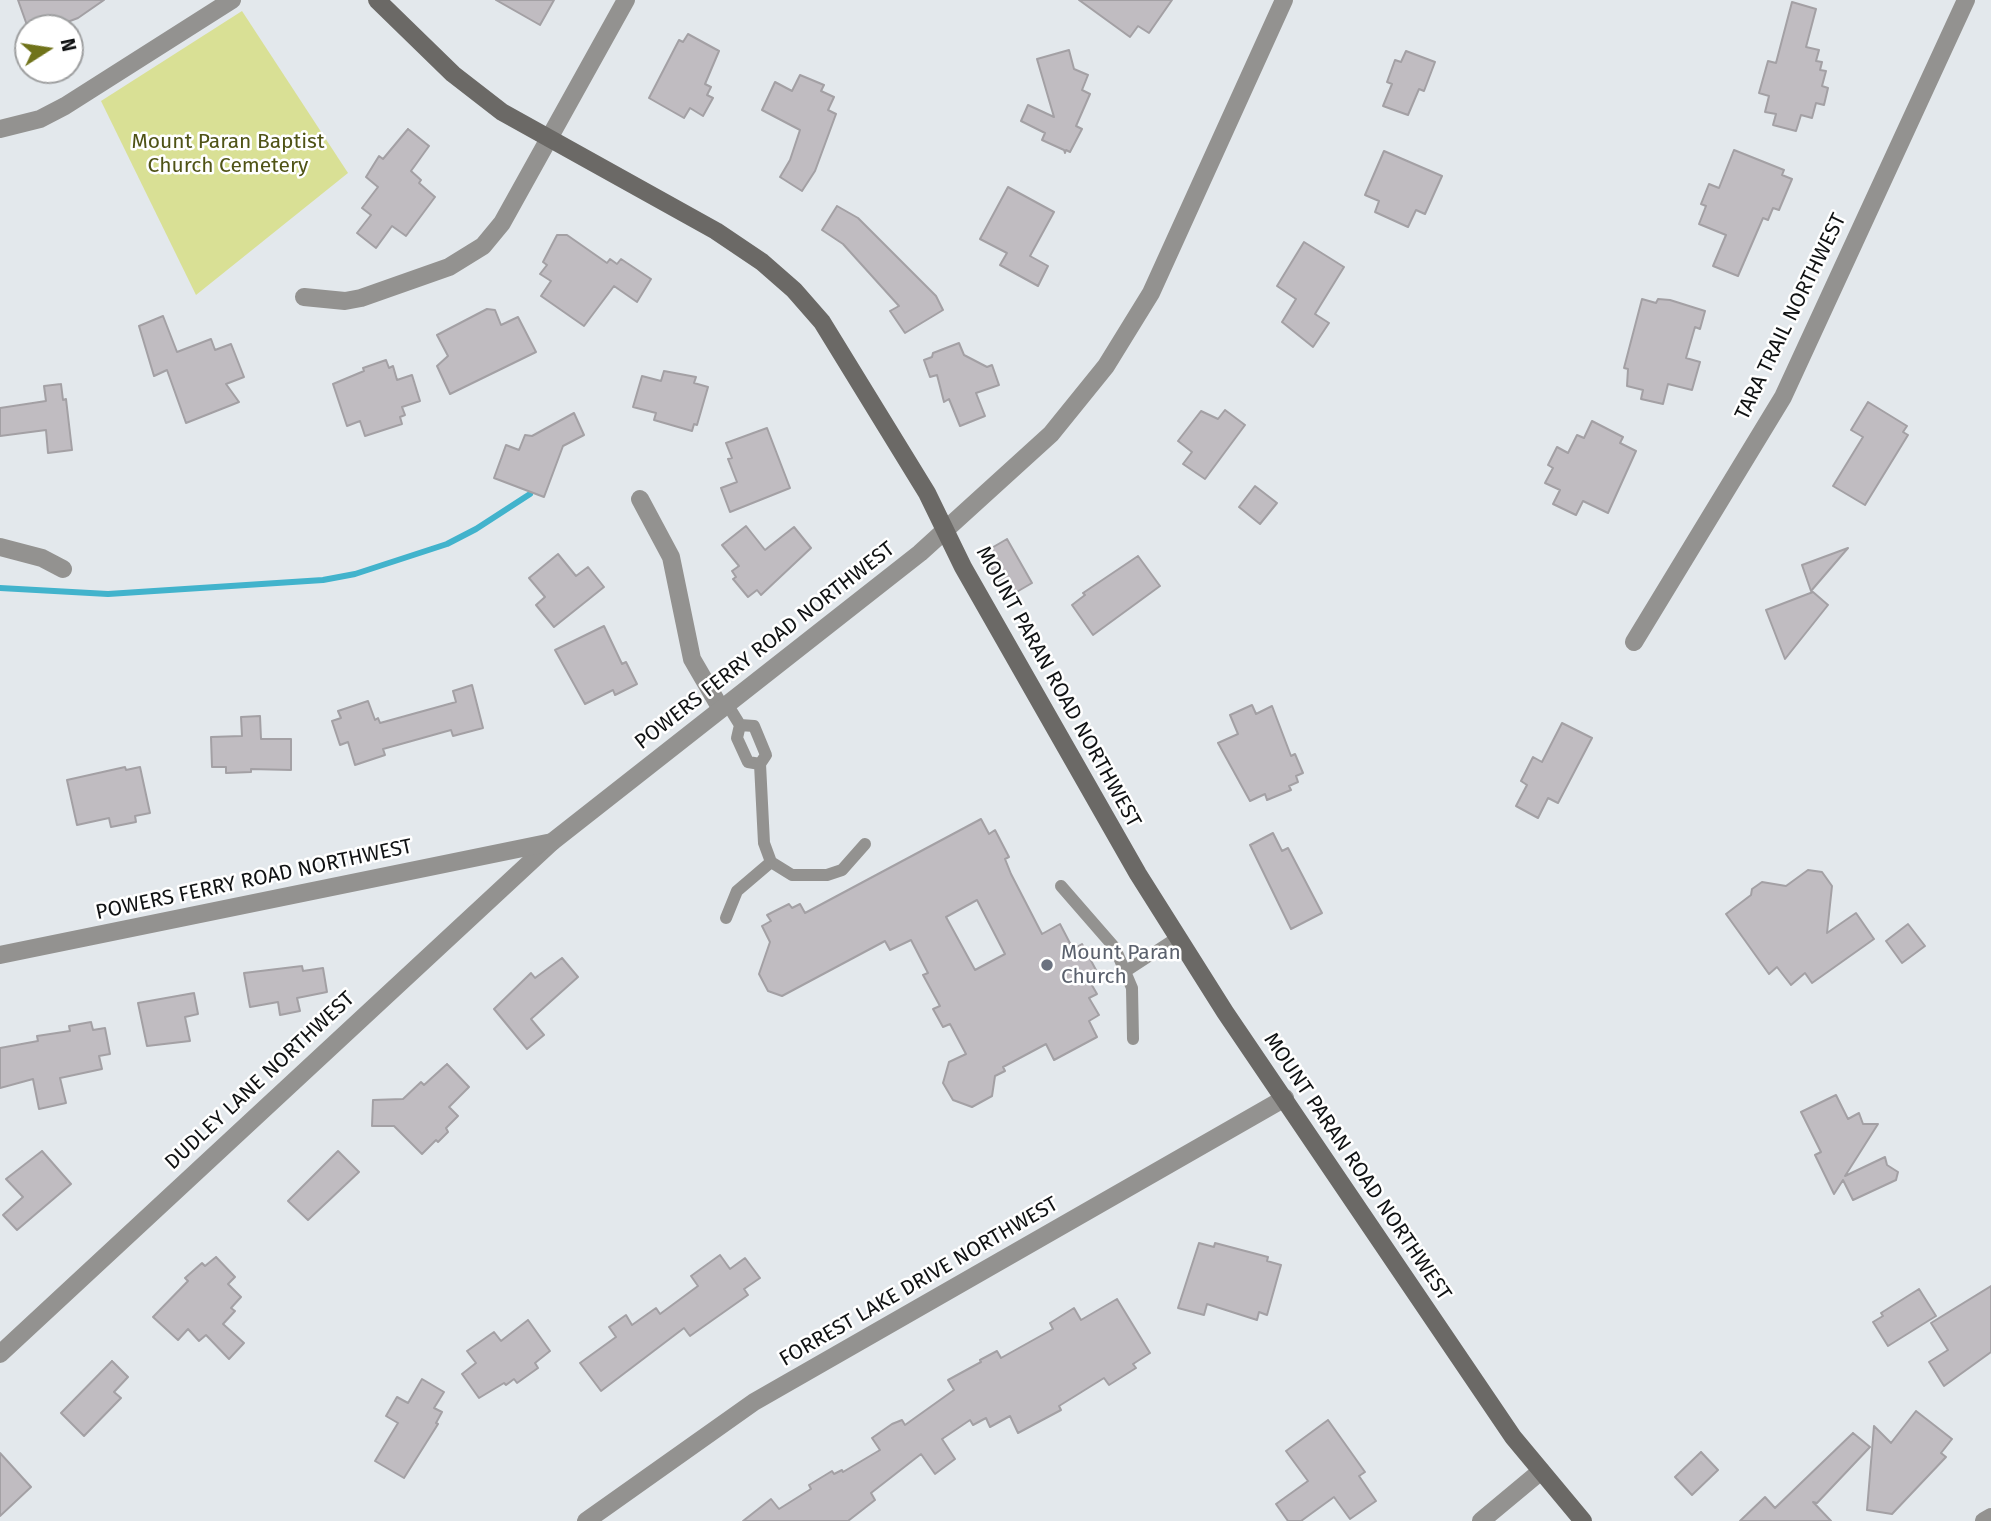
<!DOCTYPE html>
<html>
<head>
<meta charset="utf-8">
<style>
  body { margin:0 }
  #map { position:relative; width:1991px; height:1521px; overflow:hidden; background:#e3e8ec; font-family:"Fira Sans",sans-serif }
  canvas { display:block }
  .north { position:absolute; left:14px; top:14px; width:70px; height:70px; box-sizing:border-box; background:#fff; border:2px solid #9fa0a1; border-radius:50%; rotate:78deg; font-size:19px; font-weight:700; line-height:28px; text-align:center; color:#101213 }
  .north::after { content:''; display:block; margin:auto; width:24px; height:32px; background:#70731a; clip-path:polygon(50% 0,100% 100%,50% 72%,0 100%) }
</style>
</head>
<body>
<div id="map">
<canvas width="1991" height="1521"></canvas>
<div class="north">N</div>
</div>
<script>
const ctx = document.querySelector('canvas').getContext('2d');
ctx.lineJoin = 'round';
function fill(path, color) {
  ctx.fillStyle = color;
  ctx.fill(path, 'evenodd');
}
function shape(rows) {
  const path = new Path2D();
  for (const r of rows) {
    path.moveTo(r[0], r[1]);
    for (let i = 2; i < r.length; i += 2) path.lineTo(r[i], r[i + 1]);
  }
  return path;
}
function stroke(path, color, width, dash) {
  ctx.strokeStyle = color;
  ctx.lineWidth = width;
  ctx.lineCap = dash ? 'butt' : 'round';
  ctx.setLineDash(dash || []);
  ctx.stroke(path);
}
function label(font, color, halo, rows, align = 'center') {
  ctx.font = font + ' "Fira Sans",sans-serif';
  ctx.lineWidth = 5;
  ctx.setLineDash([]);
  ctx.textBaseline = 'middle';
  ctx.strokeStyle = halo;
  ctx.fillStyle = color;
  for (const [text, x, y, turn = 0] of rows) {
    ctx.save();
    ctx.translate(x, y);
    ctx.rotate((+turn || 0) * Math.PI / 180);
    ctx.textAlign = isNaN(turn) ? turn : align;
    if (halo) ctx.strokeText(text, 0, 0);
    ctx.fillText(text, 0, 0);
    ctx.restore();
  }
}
fill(shape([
  [242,11,348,173,196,295,101,101]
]), '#d9e095');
stroke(shape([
  [0,588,108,594,323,580,355,574,447,544,476,529,530,494]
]), '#42b3cc', 6);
const building = shape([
  [18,0,104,0,78,18,62,24,64,28,28,28,18,0],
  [496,0,554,0,540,25,496,0],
  [1079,0,1172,0,1149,33,1138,26,1130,37,1079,0],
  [1792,2,1816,9,1806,47,1819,50,1816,61,1822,62,1820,70,1826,71,1822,86,1828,88,1824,105,1816,103,1812,118,1801,115,1796,131,1773,125,1776,114,1765,112,1769,96,1759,93,1768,61,1776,63,1792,2],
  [688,34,719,51,705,84,711,87,707,95,713,98,703,116,690,108,684,118,649,98,679,40,683,42,688,34],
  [1069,50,1074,69,1088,75,1082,90,1090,94,1076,126,1082,129,1070,152,1066,150,1065,153,1064,150,1042,140,1045,133,1021,121,1028,105,1054,117,1037,59,1069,50],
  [1406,51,1435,62,1424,91,1419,89,1408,115,1383,106,1392,84,1387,82,1395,60,1401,62,1406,51],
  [800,75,824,85,821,91,834,97,828,110,836,114,815,171,802,191,780,177,790,160,800,130,762,110,775,82,792,91,800,75],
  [408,129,429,146,411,171,421,180,419,183,435,197,406,236,392,226,376,248,357,233,371,215,362,208,378,187,366,177,379,156,383,159,408,129],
  [1734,150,1784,170,1782,175,1792,179,1779,210,1773,208,1768,220,1763,218,1738,276,1713,266,1726,235,1699,224,1706,206,1701,204,1709,184,1719,188,1734,150],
  [1384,151,1442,176,1425,214,1416,210,1408,227,1375,212,1379,201,1365,195,1384,151],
  [1008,187,1054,212,1030,256,1048,266,1038,286,1000,265,1007,253,980,239,1008,187],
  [837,206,858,218,936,296,943,310,905,333,890,311,899,306,843,244,822,230,837,206],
  [557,235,567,235,607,263,610,259,617,264,621,259,651,279,637,302,614,286,584,326,541,296,551,281,540,274,547,265,543,262,557,235],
  [1304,242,1344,267,1315,314,1329,323,1313,347,1282,322,1296,299,1277,286,1304,242],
  [1642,299,1656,303,1658,299,1670,300,1705,311,1700,329,1695,327,1686,358,1700,362,1692,390,1668,384,1663,404,1641,399,1643,390,1627,386,1628,369,1624,368,1642,299],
  [487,309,495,310,501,325,518,317,536,352,450,394,437,366,448,356,437,335,487,309],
  [163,316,177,352,211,339,215,350,231,344,244,377,226,384,239,402,186,423,167,370,154,376,139,326,163,316],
  [959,343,964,355,987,367,992,365,999,385,976,393,985,416,960,426,949,399,944,402,937,375,930,377,924,360,932,357,933,353,959,343],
  [386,360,389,368,393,366,397,380,412,375,420,401,402,407,405,415,400,417,402,424,365,436,360,421,347,426,333,384,364,371,363,368,386,360],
  [664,371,696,377,694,383,708,387,697,425,694,424,692,431,654,420,656,413,633,407,642,376,661,381,664,371],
  [61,384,63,400,66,399,72,450,48,453,46,430,0,436,0,408,46,401,44,386,61,384],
  [1868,402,1907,426,1903,432,1908,435,1865,505,1833,486,1863,437,1851,430,1868,402],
  [1225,410,1245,425,1205,479,1183,464,1192,452,1178,441,1201,411,1218,419,1225,410],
  [574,413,584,435,563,446,544,497,494,478,506,445,519,450,525,435,532,436,574,413],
  [1592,421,1623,437,1620,443,1636,451,1608,513,1583,501,1576,515,1553,504,1560,490,1545,483,1553,468,1548,465,1557,447,1568,453,1577,435,1584,438,1592,421],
  [767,428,790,488,730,512,721,488,737,482,728,459,732,458,726,443,767,428],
  [1255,486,1277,503,1260,524,1239,507,1255,486],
  [746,526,765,550,794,527,811,548,761,595,757,590,748,597,733,579,736,577,732,571,739,566,722,545,746,526],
  [1007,539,1032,583,1008,597,983,553,1007,539],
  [1848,548,1811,591,1802,565,1848,548],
  [558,554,576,576,588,567,604,587,554,627,536,605,545,597,529,578,558,554],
  [1138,556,1160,586,1093,635,1072,605,1085,595,1083,593,1138,556],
  [1813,592,1828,605,1785,659,1766,610,1813,592],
  [604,626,622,664,626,662,637,684,615,695,613,690,585,704,555,650,604,626],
  [472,685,483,728,453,736,451,730,383,749,385,755,355,765,348,742,340,745,332,721,341,718,338,711,368,701,375,720,378,718,380,723,456,702,453,691,472,685],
  [1252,705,1256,714,1272,706,1291,756,1295,754,1303,773,1296,776,1298,782,1289,786,1291,790,1267,800,1265,794,1250,801,1218,743,1238,734,1230,715,1252,705],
  [260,716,261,739,291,739,291,770,251,769,251,772,226,773,226,767,212,767,211,737,242,736,241,717,260,716],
  [1562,723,1592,738,1558,803,1548,798,1538,818,1516,806,1527,785,1521,781,1533,757,1542,762,1562,723],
  [125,767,126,770,140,767,150,813,135,816,136,822,111,827,109,818,77,825,67,780,125,767],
  [981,819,989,834,995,830,1009,857,1005,859,1011,874,1042,934,1060,924,1073,949,1082,944,1096,970,1086,975,1097,994,1089,998,1099,1015,1089,1021,1097,1037,1054,1060,1046,1044,1003,1067,1005,1071,995,1076,992,1096,972,1107,953,1100,943,1083,949,1062,966,1054,950,1024,943,1027,933,1009,940,1006,923,975,928,973,911,940,890,950,885,941,782,996,768,991,759,974,770,942,762,926,771,921,767,915,789,904,792,908,800,904,805,913,981,819],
  [977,900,1005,954,975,970,946,917,977,900],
  [1273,833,1282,851,1288,848,1322,913,1291,929,1250,845,1273,833],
  [1808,870,1822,872,1832,886,1827,933,1856,913,1874,939,1812,983,1805,973,1791,985,1777,967,1769,974,1726,914,1751,895,1752,889,1762,882,1786,886,1808,870],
  [1908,924,1925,946,1902,963,1886,941,1908,924],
  [562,958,578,977,531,1019,544,1035,527,1049,494,1009,531,973,535,978,562,958],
  [302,966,303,971,323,968,327,992,297,998,300,1011,280,1015,278,1002,250,1007,244,973,302,966],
  [194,993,198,1014,185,1017,190,1041,147,1046,138,1003,194,993],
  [91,1022,93,1030,105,1028,110,1054,99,1056,102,1069,60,1078,66,1103,39,1109,33,1079,0,1088,0,1048,38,1041,37,1036,70,1031,69,1026,91,1022],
  [447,1064,469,1087,449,1107,458,1116,446,1128,448,1132,438,1142,436,1140,422,1154,394,1126,372,1126,373,1100,403,1099,421,1082,424,1085,447,1064],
  [1836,1095,1848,1119,1859,1113,1863,1124,1878,1124,1845,1176,1885,1157,1887,1165,1898,1172,1896,1180,1853,1200,1843,1180,1834,1194,1815,1155,1821,1152,1801,1112,1836,1095],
  [42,1151,71,1184,17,1230,3,1215,23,1197,6,1179,42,1151],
  [338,1151,359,1172,308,1220,288,1201,338,1151],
  [1199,1243,1214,1247,1215,1243,1268,1257,1267,1261,1281,1265,1267,1315,1259,1312,1257,1320,1207,1304,1204,1315,1178,1308,1199,1243],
  [720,1255,730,1269,745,1258,760,1278,744,1289,748,1295,690,1336,684,1328,601,1391,580,1363,616,1337,609,1327,626,1315,632,1325,656,1308,660,1314,698,1286,691,1276,720,1255],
  [216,1257,235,1277,228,1284,241,1297,231,1308,235,1311,223,1324,244,1343,229,1359,206,1335,199,1341,188,1329,178,1340,153,1317,188,1281,185,1278,202,1263,205,1266,216,1257],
  [1991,1286,1991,1352,1944,1386,1929,1362,1948,1350,1931,1323,1991,1286],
  [1919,1289,1936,1316,1888,1346,1873,1322,1883,1316,1881,1313,1919,1289],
  [1117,1299,1150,1353,1133,1364,1136,1368,1109,1385,1104,1378,1059,1406,1061,1410,1018,1433,1010,1416,990,1427,986,1418,973,1425,970,1420,942,1439,955,1459,935,1474,921,1454,871,1493,875,1500,848,1521,743,1521,771,1499,779,1509,811,1489,809,1485,832,1471,834,1474,842,1470,843,1472,880,1450,872,1438,892,1424,902,1420,905,1425,954,1390,948,1380,981,1362,980,1360,997,1351,1001,1358,1053,1329,1050,1323,1074,1308,1081,1320,1117,1299],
  [528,1320,550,1351,535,1363,538,1368,517,1383,514,1379,506,1385,504,1383,479,1398,462,1374,476,1363,467,1351,494,1332,501,1341,528,1320],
  [112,1361,128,1377,114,1392,121,1398,84,1436,61,1413,112,1361],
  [422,1379,444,1392,434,1408,442,1412,436,1423,438,1424,404,1478,375,1461,398,1423,386,1416,397,1397,408,1403,422,1379],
  [1916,1411,1952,1439,1941,1453,1946,1457,1892,1514,1867,1510,1874,1426,1891,1443,1916,1411],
  [1328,1420,1365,1472,1359,1476,1376,1501,1350,1519,1334,1497,1301,1521,1288,1521,1276,1504,1308,1481,1286,1451,1328,1420],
  [1853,1433,1870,1447,1817,1503,1813,1502,1831,1521,1740,1521,1765,1497,1775,1508,1853,1433],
  [1701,1452,1718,1470,1692,1495,1675,1477,1701,1452],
  [0,1453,31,1487,0,1516,0,1453]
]);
fill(building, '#c0bcc1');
stroke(building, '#a3a0a4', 2);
stroke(shape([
  [727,704,740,725,737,738,748,762,760,764],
  [740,725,754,726,766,755,760,764,764,843,771,862,792,875,827,875,842,870,865,844],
  [1061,886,1115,948,1132,988,1133,1039],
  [726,918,737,891,771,862],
  [1126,971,1178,937]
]), '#939290', 12);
stroke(shape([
  [0,129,40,119,65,106,232,0],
  [304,297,345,301,361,298,449,267,483,246,502,223,626,0],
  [640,499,671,557,692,659,721,709],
  [0,547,42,558,63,569],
  [1634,642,1783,397,1966,0],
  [0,1354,552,842],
  [586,1521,754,1402,1285,1098],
  [1481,1521,1541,1471],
  [1984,1521,1991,1517]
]), '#939290', 18);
stroke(shape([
  [0,955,552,842,920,553,1051,434,1106,366,1151,293,1284,0]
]), '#939290', 18);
stroke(shape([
  [377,0,453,74,502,112,716,231,762,262,794,290,822,322,927,493,963,567,1138,874,1225,1012,1513,1437,1583,1521]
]), '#6b6966', 18);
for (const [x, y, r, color] of [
  [1047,965,7,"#6b7280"]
]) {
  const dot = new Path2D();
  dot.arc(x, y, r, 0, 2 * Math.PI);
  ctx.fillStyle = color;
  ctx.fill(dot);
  stroke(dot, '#fff', 2.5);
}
label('21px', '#4f5316', '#fff', [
  ["Mount Paran Baptist",228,142],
  ["Church Cemetery",228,166]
]);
label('21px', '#101213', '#fff', [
  ["TARA TRAIL NORTHWEST",1791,317,-64],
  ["POWERS FERRY ROAD NORTHWEST",765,646,-38],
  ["MOUNT PARAN ROAD NORTHWEST",1058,687,61],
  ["POWERS FERRY ROAD NORTHWEST",254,880,-12],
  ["DUDLEY LANE NORTHWEST",260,1081,-43],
  ["MOUNT PARAN ROAD NORTHWEST",1357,1167,56],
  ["FORREST LAKE DRIVE NORTHWEST",919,1282,-30]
]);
label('21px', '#5b616d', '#fff', [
  ["Mount Paran",1061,953],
  ["Church",1061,977]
], 'left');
</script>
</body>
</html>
